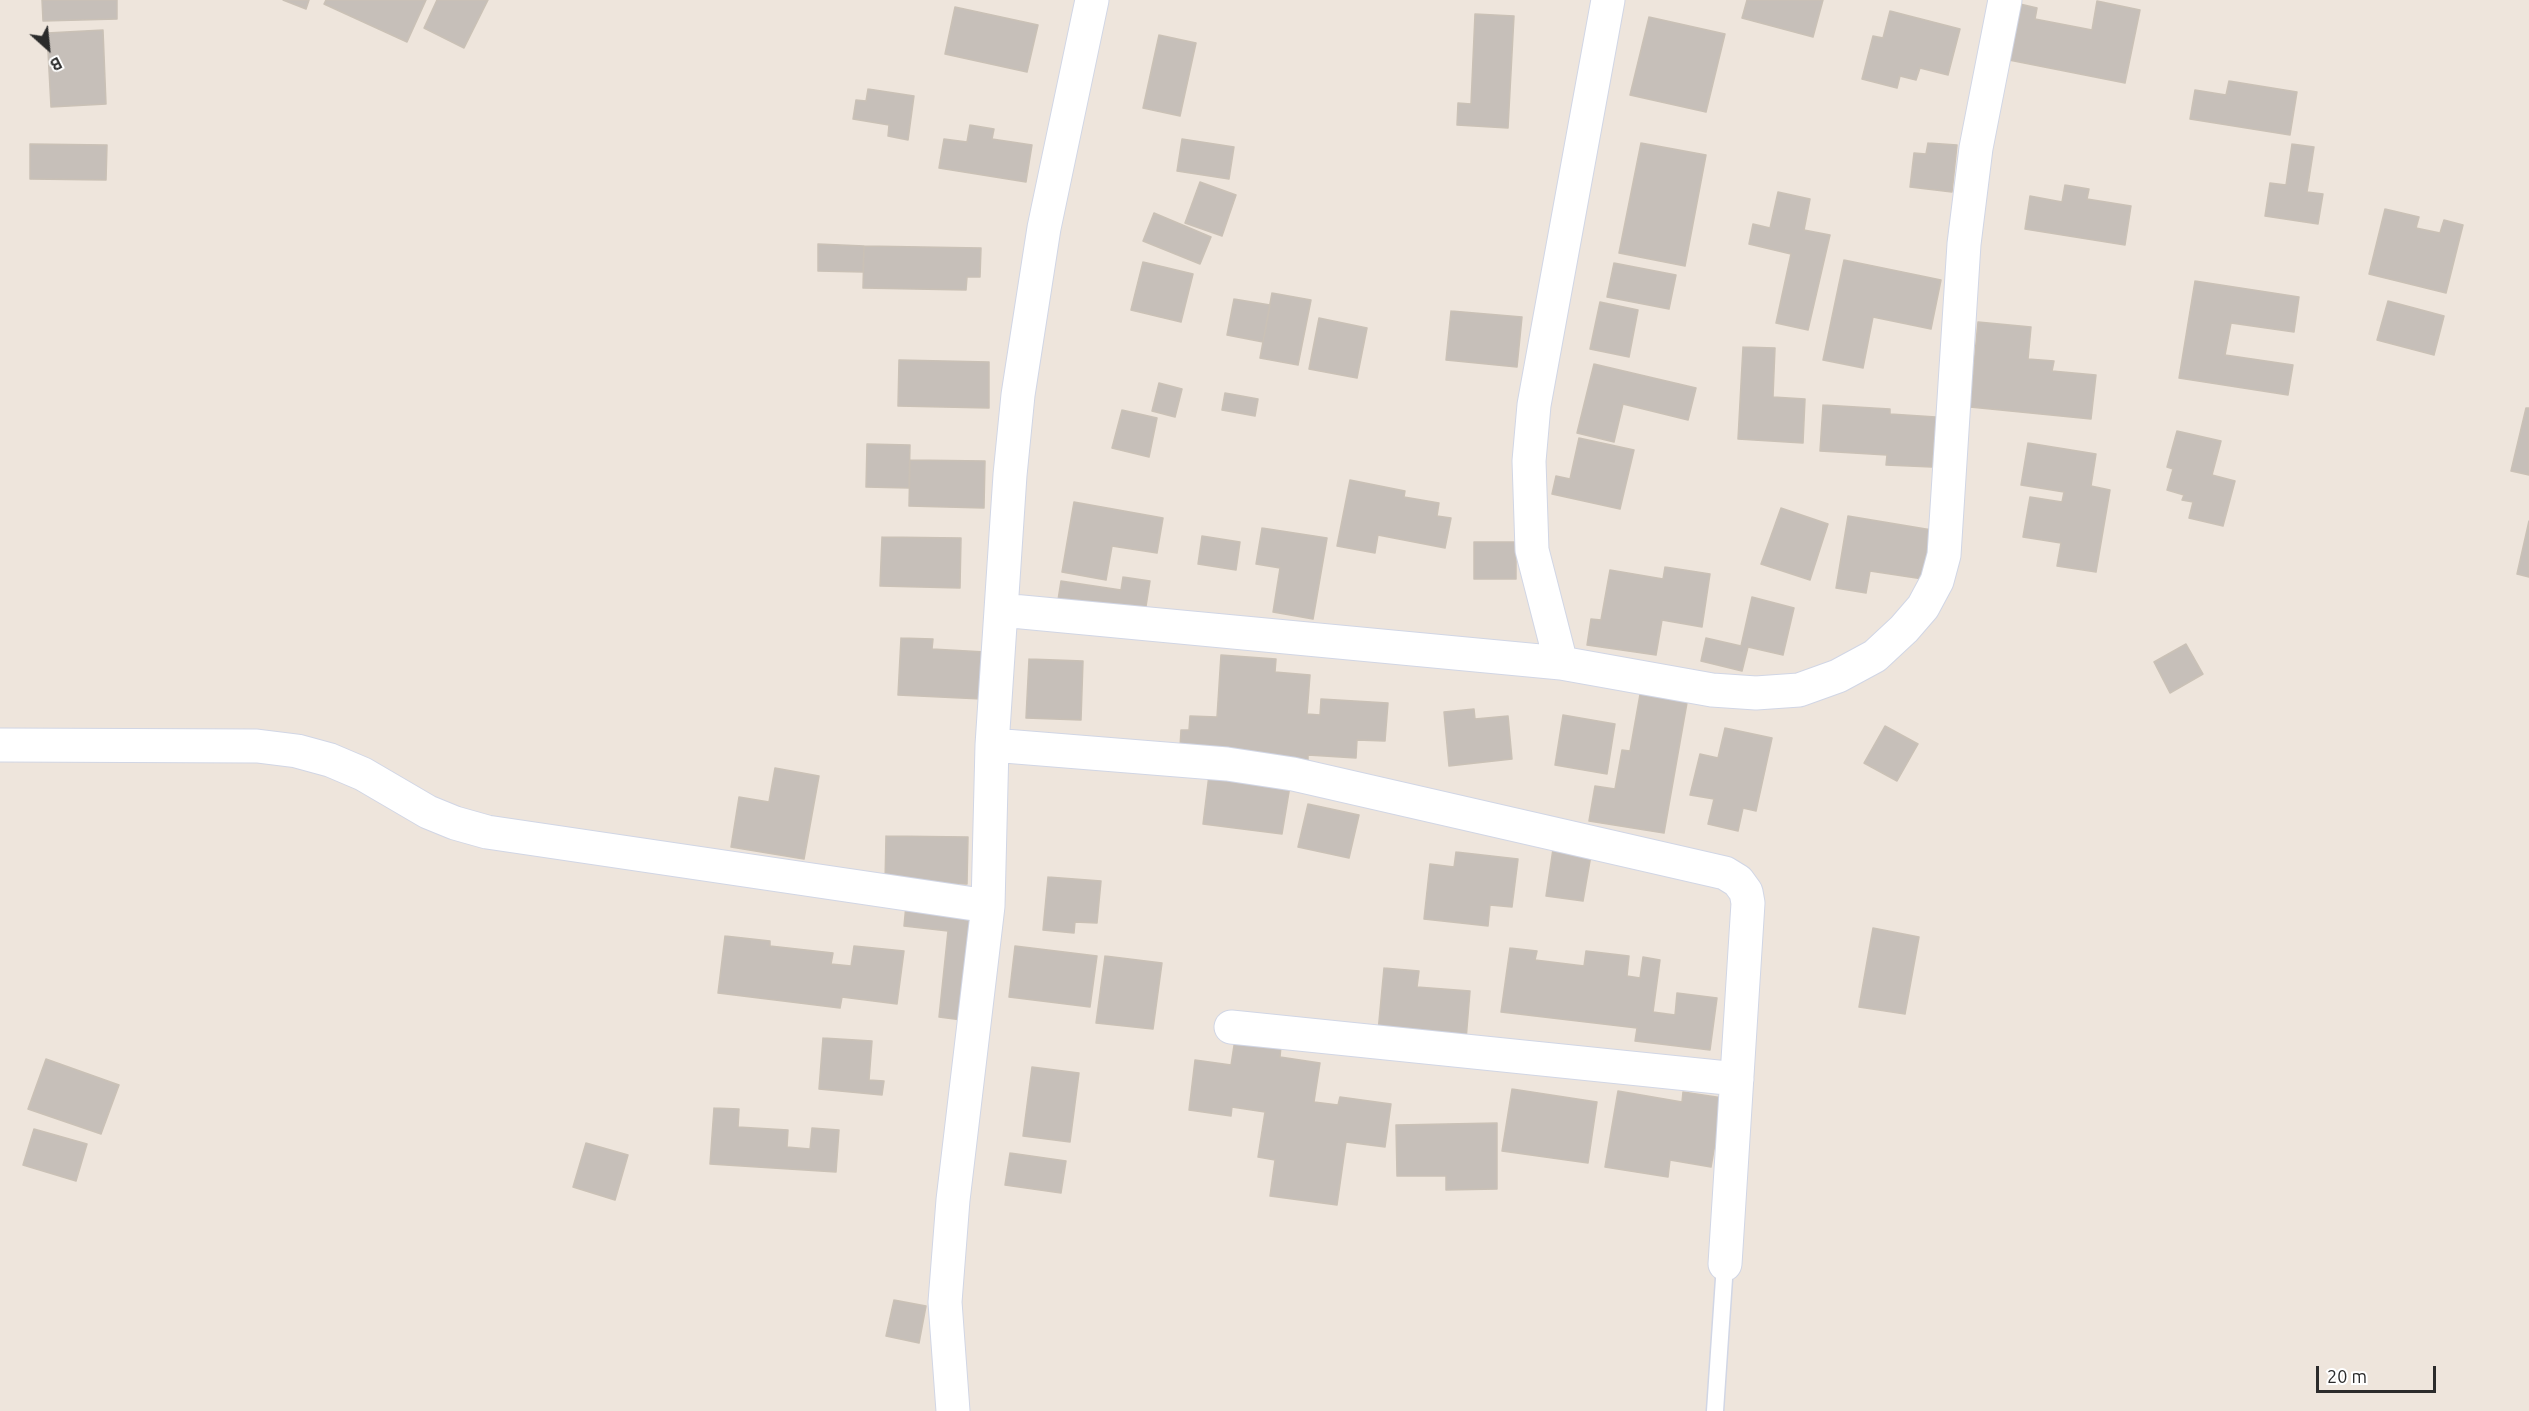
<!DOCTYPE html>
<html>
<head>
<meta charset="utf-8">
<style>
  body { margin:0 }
  #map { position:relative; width:2529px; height:1411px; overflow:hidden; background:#eee5dc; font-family:Ubuntu,sans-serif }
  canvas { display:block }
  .north { position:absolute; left:18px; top:18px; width:60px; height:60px; -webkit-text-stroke:4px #fff; paint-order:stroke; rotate:153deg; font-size:16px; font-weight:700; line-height:24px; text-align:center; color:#2b2b2b }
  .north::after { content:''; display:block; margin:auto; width:21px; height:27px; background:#2b2b2b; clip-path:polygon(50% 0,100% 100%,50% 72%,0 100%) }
  .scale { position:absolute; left:2316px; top:1366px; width:120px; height:27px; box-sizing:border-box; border:3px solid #2b2b2b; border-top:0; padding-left:8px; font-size:18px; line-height:21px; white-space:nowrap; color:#2b2b2b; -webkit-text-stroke:4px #fff; paint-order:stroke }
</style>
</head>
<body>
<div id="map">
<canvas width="2529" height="1411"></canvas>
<div class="north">B</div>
<div class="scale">20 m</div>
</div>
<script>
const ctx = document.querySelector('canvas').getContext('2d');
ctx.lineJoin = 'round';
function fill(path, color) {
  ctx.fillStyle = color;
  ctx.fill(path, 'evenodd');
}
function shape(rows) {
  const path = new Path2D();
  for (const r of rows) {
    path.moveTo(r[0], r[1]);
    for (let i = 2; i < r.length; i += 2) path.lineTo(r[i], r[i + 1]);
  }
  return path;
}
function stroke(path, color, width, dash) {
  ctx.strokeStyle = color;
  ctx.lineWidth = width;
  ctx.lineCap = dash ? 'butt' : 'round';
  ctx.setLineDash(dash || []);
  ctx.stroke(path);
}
const building = shape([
  [42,0,117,0,117,19,43,21,42,0],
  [283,0,309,0,306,9,283,0],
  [326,0,426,0,407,42,324,4,326,0],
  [437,0,488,0,464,48,424,28,437,0],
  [1747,0,1823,0,1813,37,1742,18,1747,0],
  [2097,1,2140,10,2125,83,2009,60,2020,4,2037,8,2035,19,2092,30,2097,1],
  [955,7,1038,25,1027,72,945,54,955,7],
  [1890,11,1960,29,1948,75,1920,68,1916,80,1900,76,1897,88,1862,79,1873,36,1883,38,1890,11],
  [1475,14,1514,16,1508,128,1457,125,1458,103,1471,104,1475,14],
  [1649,17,1725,34,1706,112,1630,95,1649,17],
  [103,30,106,104,51,107,47,33,103,30],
  [1159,35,1196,43,1180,116,1143,108,1159,35],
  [2229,81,2297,92,2290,135,2190,119,2195,90,2226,95,2229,81],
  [868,89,914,96,908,140,888,136,889,125,853,119,856,100,866,101,868,89],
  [970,125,994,129,992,139,1032,145,1026,182,939,168,944,139,967,142,970,125],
  [1182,139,1234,147,1229,179,1177,171,1182,139],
  [1641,143,1706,155,1685,266,1619,253,1641,143],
  [1928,143,1957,145,1952,192,1910,187,1914,153,1926,154,1928,143],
  [30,144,107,145,106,180,30,179,30,144],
  [2292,144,2314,147,2307,192,2323,194,2318,224,2265,216,2270,183,2286,185,2292,144],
  [1200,182,1236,195,1222,236,1185,223,1200,182],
  [2065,185,2089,189,2087,199,2131,206,2125,245,2025,229,2030,196,2062,202,2065,185],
  [1778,192,1810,199,1804,230,1830,235,1808,330,1776,323,1791,254,1749,244,1753,224,1770,228,1778,192],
  [2385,209,2419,217,2416,228,2440,233,2444,220,2463,225,2446,293,2369,274,2385,209],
  [1154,213,1211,237,1200,264,1143,241,1154,213],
  [818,244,864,246,863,272,818,271,818,244],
  [864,246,981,248,980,277,967,277,966,290,863,288,864,246],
  [1844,260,1941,280,1931,329,1873,317,1863,368,1823,360,1844,260],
  [1143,262,1193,274,1181,322,1131,310,1143,262],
  [1614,263,1676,275,1669,309,1607,297,1614,263],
  [2195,281,2299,297,2294,332,2231,323,2225,355,2293,365,2288,395,2179,378,2195,281],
  [1272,293,1311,300,1298,365,1260,358,1272,293],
  [1234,299,1270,305,1263,342,1227,335,1234,299],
  [2388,301,2444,316,2434,355,2377,340,2388,301],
  [1600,302,1638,310,1629,357,1590,349,1600,302],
  [1451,311,1522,317,1517,367,1446,360,1451,311],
  [1319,318,1367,328,1357,378,1309,369,1319,318],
  [1978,322,2031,327,2028,359,2054,361,2052,371,2096,375,2091,419,1970,407,1978,322],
  [1743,347,1775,348,1773,397,1805,399,1803,443,1738,439,1743,347],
  [899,360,989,362,989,408,898,406,899,360],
  [1594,364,1696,388,1688,420,1623,404,1614,442,1577,433,1594,364],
  [1159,383,1182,389,1175,417,1152,411,1159,383],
  [1225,393,1258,399,1255,416,1222,410,1225,393],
  [1823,405,1890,409,1890,414,1936,417,1932,467,1886,465,1887,455,1820,451,1823,405],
  [2526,408,2529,408,2529,475,2511,471,2526,408],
  [1122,410,1157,418,1149,457,1112,448,1122,410],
  [2177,431,2221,441,2212,475,2235,481,2223,526,2189,518,2193,502,2182,500,2184,495,2167,490,2173,469,2167,467,2177,431],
  [1579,438,1634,450,1620,509,1552,494,1556,476,1570,479,1579,438],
  [2028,443,2096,454,2091,486,2110,490,2096,572,2057,566,2061,543,2023,537,2030,497,2062,502,2064,492,2021,485,2028,443],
  [867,444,910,445,909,488,866,487,867,444],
  [910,460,985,461,984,508,909,506,910,460],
  [1350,480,1405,491,1404,497,1439,503,1437,516,1451,518,1445,548,1378,535,1375,553,1337,546,1350,480],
  [1074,502,1163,518,1157,553,1112,546,1106,580,1062,572,1074,502],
  [1781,508,1828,524,1810,580,1761,564,1781,508],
  [1848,516,1932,530,1923,579,1870,571,1866,593,1836,588,1848,516],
  [2529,521,2529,577,2517,574,2529,521],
  [1262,528,1327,538,1313,619,1273,612,1280,568,1256,564,1262,528],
  [1202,536,1240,542,1236,570,1198,564,1202,536],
  [882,537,961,538,960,588,880,586,882,537],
  [1474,542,1516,542,1516,579,1474,579,1474,542],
  [1665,567,1710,574,1702,627,1662,620,1656,655,1587,645,1591,619,1601,620,1610,570,1663,579,1665,567],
  [1123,577,1150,581,1144,619,1057,606,1061,581,1121,590,1123,577],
  [1752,597,1794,608,1783,655,1748,647,1742,671,1701,661,1706,638,1741,646,1752,597],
  [901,638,933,639,932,649,985,652,982,699,898,695,901,638],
  [2186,644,2203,674,2170,693,2154,662,2186,644],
  [1221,655,1276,659,1275,672,1310,675,1307,714,1320,715,1321,699,1388,703,1385,741,1357,740,1356,758,1308,755,1308,767,1260,764,1261,752,1180,747,1181,730,1189,730,1190,716,1217,717,1221,655],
  [1029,659,1083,661,1081,720,1026,718,1029,659],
  [1641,689,1688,697,1664,833,1589,821,1595,786,1615,789,1622,750,1630,751,1641,689],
  [1474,709,1475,719,1508,716,1512,759,1449,766,1444,712,1474,709],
  [1563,715,1615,724,1607,774,1555,765,1563,715],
  [1885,726,1918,744,1897,781,1864,763,1885,726],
  [1725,728,1772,738,1756,811,1743,808,1738,831,1708,824,1714,799,1690,795,1700,754,1718,758,1725,728],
  [775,768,819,776,804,859,731,847,739,797,769,802,775,768],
  [1209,775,1290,786,1282,834,1203,824,1209,775],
  [1308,804,1359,815,1349,858,1298,847,1308,804],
  [886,836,968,837,967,884,885,883,886,836],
  [1553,849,1591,855,1583,901,1546,896,1553,849],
  [1456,852,1518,859,1512,907,1490,905,1488,926,1424,919,1430,864,1454,867,1456,852],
  [1048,877,1101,881,1097,923,1075,922,1074,933,1043,930,1048,877],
  [906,905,975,912,962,1020,939,1017,948,931,904,926,906,905],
  [1873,928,1919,937,1905,1014,1859,1007,1873,928],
  [725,936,770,941,770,946,833,953,831,964,851,966,854,946,904,951,897,1004,842,997,840,1008,718,993,725,936],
  [1015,946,1097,956,1090,1007,1009,997,1015,946],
  [1510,948,1537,951,1535,960,1584,966,1586,951,1629,956,1627,976,1640,978,1643,957,1660,960,1653,1012,1675,1015,1677,993,1717,998,1710,1050,1635,1041,1637,1028,1501,1012,1510,948],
  [1105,956,1162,963,1153,1029,1096,1023,1105,956],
  [1384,968,1419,971,1417,987,1470,991,1466,1040,1378,1032,1384,968],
  [823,1038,872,1041,869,1080,884,1081,882,1095,819,1089,823,1038],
  [1235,1039,1281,1046,1280,1057,1320,1063,1314,1102,1338,1105,1340,1097,1391,1104,1385,1147,1346,1142,1337,1205,1270,1196,1275,1160,1258,1157,1265,1112,1232,1107,1231,1116,1189,1110,1195,1060,1231,1065,1235,1039],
  [46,1059,119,1085,101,1134,28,1109,46,1059],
  [1032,1067,1079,1073,1070,1142,1023,1136,1032,1067],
  [1512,1089,1597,1102,1588,1163,1502,1151,1512,1089],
  [1618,1091,1682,1102,1683,1092,1723,1098,1711,1167,1670,1160,1668,1177,1605,1167,1618,1091],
  [714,1108,739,1109,738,1127,788,1130,787,1147,810,1149,812,1128,839,1130,836,1172,710,1164,714,1108],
  [1497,1123,1497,1189,1446,1190,1446,1176,1397,1176,1396,1125,1497,1123],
  [34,1129,87,1144,76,1181,23,1165,34,1129],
  [586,1143,628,1155,615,1200,573,1187,586,1143],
  [1010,1153,1066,1161,1061,1193,1005,1185,1010,1153],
  [894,1300,926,1306,919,1343,886,1336,894,1300]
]);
fill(building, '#c6bfb9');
stroke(building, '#cac1b6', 1.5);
const lane = shape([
  [1715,1411,1725,1264]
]);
const street = shape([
  [1001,610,1561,663,1712,690,1756,693,1799,690,1838,676,1875,656,1904,629,1923,607,1937,581,1944,555,1964,244,1976,148,2005,0],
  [1561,663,1532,550,1529,461,1534,405,1608,0],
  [0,745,257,746,297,751,330,760,363,774,428,812,455,823,487,832,988,906],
  [992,745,1227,764,1293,774,1725,873,1738,881,1746,892,1748,903,1725,1264],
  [1231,1027,1737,1079],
  [953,1411,945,1302,953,1200,988,906,992,745,1010,475,1018,395,1044,228,1092,0]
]);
stroke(lane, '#d1d6e5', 19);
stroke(street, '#d1d6e5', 35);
stroke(lane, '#fff', 16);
stroke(street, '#fff', 33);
</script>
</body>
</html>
